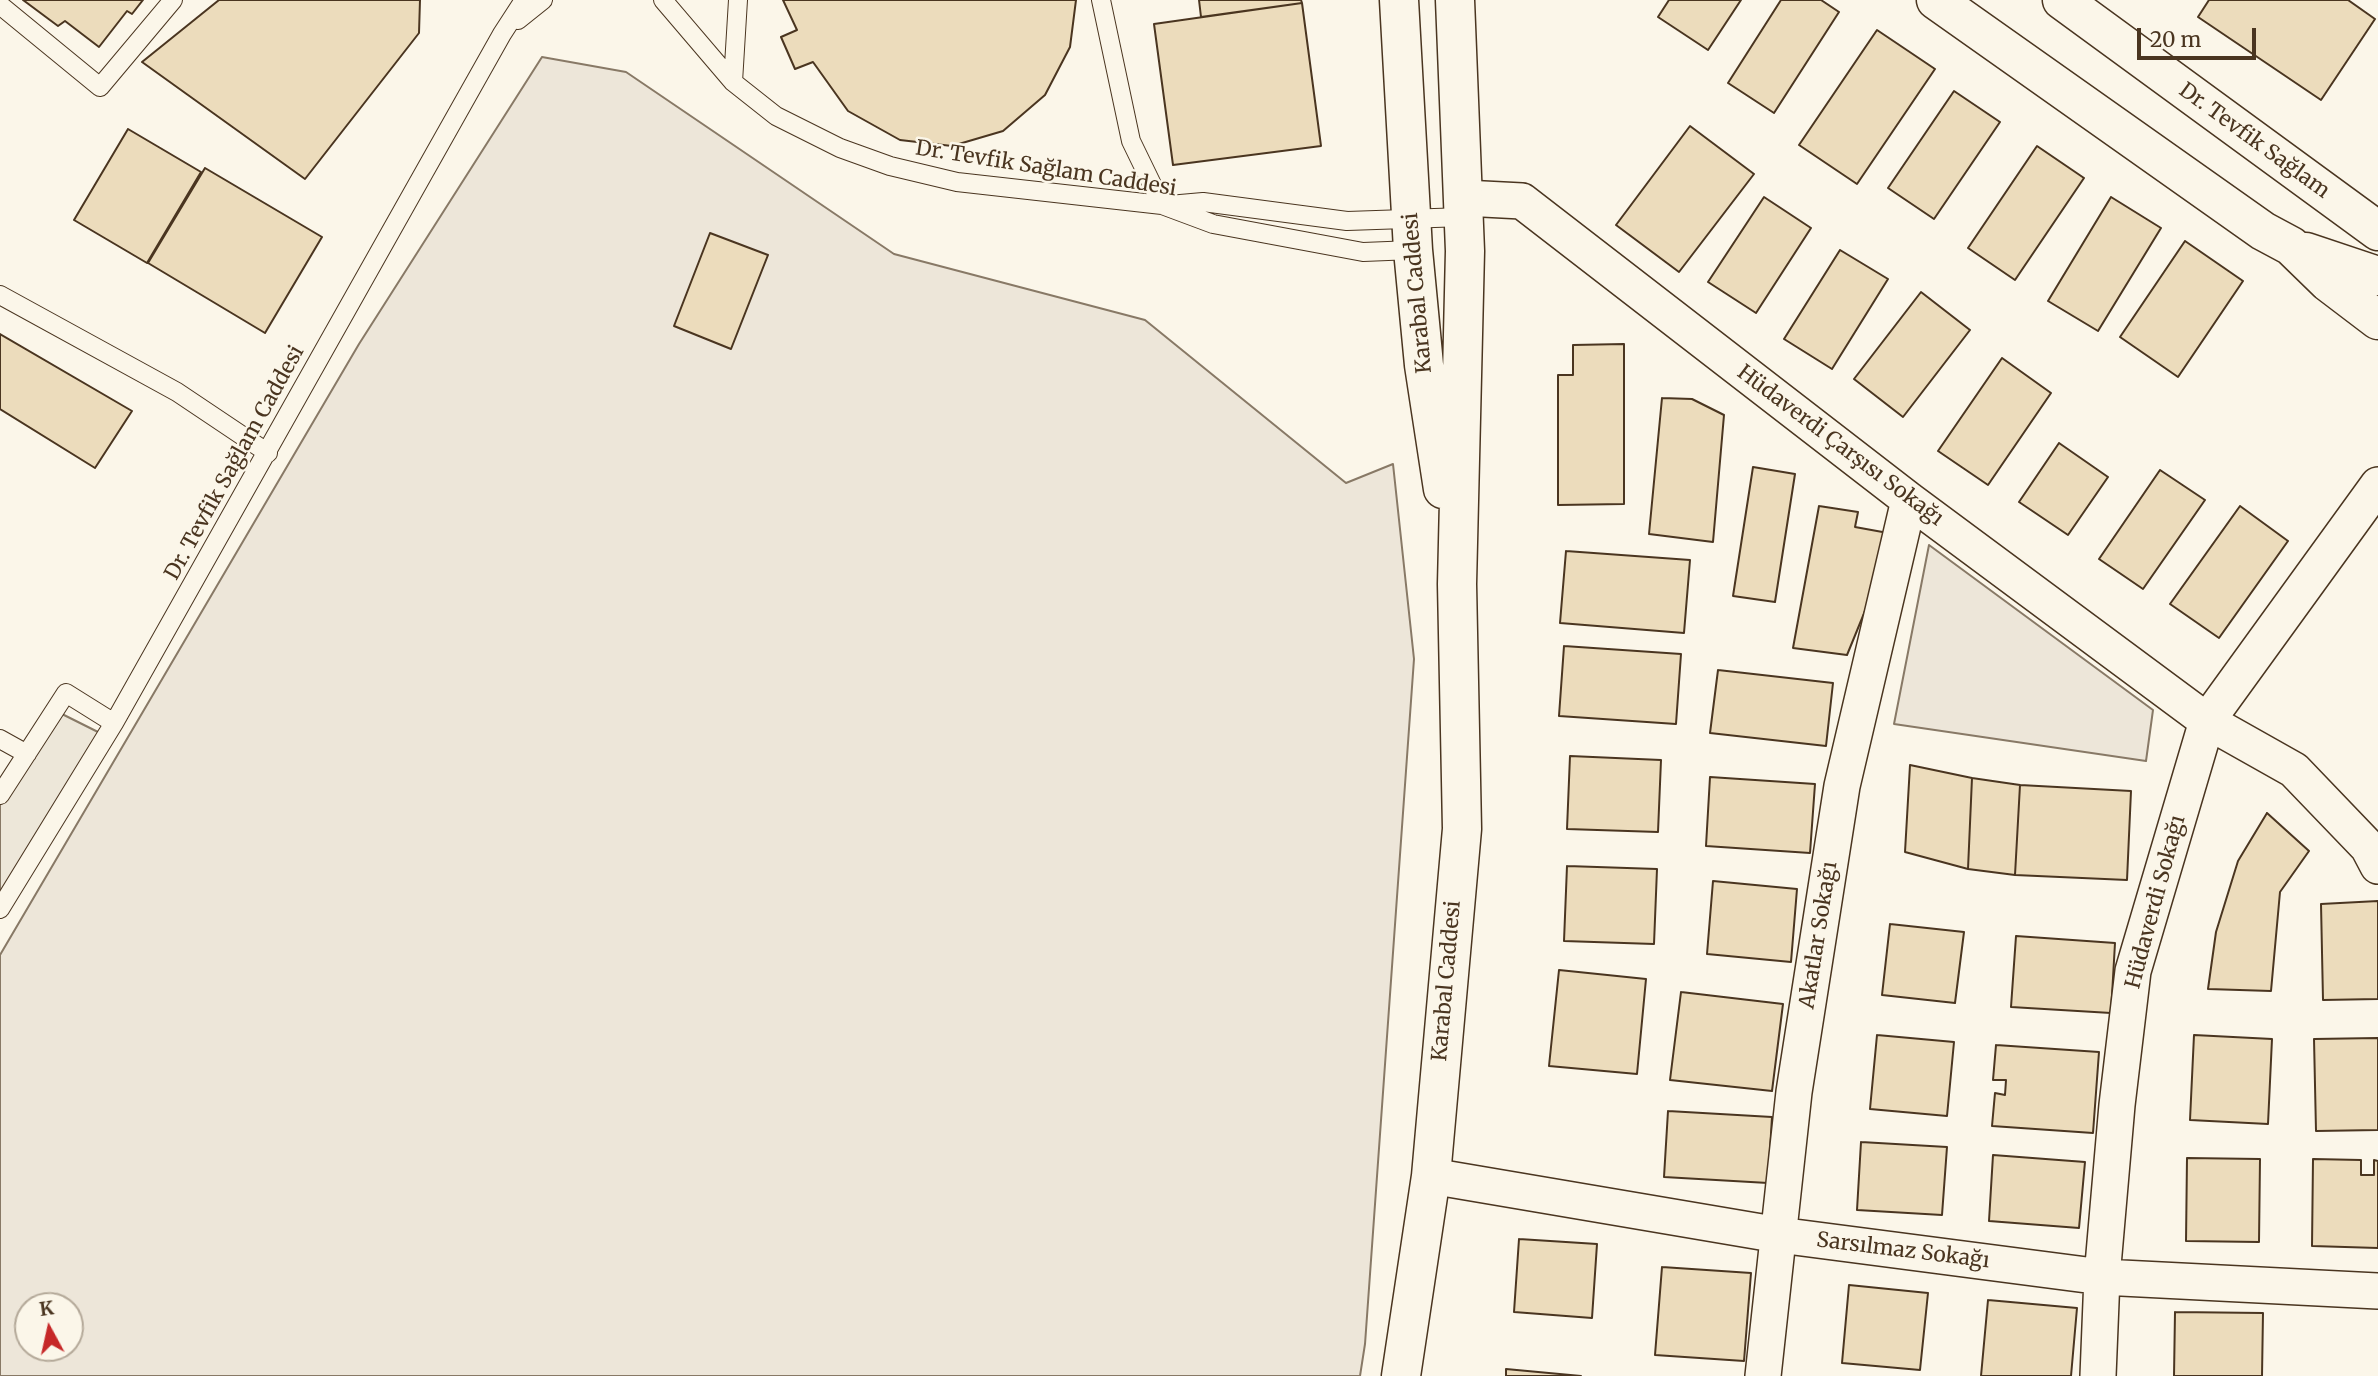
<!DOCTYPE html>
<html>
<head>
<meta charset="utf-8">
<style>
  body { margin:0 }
  #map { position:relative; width:2378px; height:1376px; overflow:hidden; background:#fbf6e9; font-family:Merriweather,serif }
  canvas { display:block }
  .north { position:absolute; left:14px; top:1292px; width:70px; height:70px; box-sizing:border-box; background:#fbf6e9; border:2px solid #b4a999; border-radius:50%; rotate:352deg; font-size:19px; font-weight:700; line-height:28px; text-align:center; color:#4a3520 }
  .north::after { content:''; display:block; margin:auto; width:24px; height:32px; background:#c62828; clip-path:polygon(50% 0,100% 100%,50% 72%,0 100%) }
  .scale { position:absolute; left:2137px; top:28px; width:119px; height:32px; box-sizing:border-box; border:4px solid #4a3520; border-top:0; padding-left:9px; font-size:21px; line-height:24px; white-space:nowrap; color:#4a3520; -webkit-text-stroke:5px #fbf6e9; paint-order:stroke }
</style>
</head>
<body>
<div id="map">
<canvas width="2378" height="1376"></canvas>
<div class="north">K</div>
<div class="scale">20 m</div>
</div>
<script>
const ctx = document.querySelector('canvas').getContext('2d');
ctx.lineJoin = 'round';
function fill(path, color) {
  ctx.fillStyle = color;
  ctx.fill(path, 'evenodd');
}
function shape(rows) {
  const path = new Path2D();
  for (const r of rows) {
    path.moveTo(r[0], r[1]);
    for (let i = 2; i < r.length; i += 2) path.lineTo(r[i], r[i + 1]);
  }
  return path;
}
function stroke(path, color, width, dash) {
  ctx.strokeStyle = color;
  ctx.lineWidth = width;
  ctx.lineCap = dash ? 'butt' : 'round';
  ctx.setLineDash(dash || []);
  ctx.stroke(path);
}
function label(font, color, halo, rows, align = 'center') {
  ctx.font = font + ' Merriweather,serif';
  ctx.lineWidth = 5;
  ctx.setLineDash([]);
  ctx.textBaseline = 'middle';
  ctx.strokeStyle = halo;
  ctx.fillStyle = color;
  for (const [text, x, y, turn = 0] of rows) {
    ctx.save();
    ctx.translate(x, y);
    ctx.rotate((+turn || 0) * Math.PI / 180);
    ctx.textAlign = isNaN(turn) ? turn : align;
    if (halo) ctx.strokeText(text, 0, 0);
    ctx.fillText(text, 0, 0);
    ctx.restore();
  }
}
const green = shape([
  [542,57,626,72,894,254,1145,320,1346,483,1393,464,1414,659,1365,1344,1360,1376,0,1376,0,955,359,344,542,57],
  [28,1306,70,1306,70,1348,28,1348,28,1306],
  [1929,545,2153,710,2146,761,1894,724,1929,545]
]);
fill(green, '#ede6d9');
stroke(green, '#887966', 2);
const parking = shape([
  [58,712,100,733,0,899,0,804,58,712]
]);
fill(parking, '#ede7d9');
stroke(parking, '#887966', 2);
const building = shape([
  [23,0,143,0,132,14,127,11,99,47,65,21,58,26,23,0],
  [219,0,420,0,419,33,305,179,142,62,219,0],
  [783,0,1076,0,1070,47,1045,95,1003,131,952,146,900,140,848,111,813,62,795,69,781,37,797,30,783,0],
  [1199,0,1301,0,1302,3,1201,17,1199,0],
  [1669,0,1741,0,1708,50,1658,17,1669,0],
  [1781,0,1821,0,1839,12,1774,113,1728,83,1781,0],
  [2209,0,2348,0,2375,19,2321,100,2198,17,2209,0],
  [1302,3,1321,146,1173,165,1154,24,1302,3],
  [1877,30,1935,69,1857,184,1799,145,1877,30],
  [1954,91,2000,122,1934,219,1888,188,1954,91],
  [1690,126,1754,174,1679,272,1616,225,1690,126],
  [128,129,201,172,147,263,74,220,128,129],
  [2037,146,2084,178,2015,280,1968,248,2037,146],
  [205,168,322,237,265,333,148,263,205,168],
  [1764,197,1811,228,1756,313,1708,282,1764,197],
  [2111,197,2161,228,2098,331,2048,301,2111,197],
  [710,233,768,255,731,349,674,326,710,233],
  [2185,241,2243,281,2178,377,2120,337,2185,241],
  [1840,250,1888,279,1832,369,1784,339,1840,250],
  [1921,292,1970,330,1903,417,1854,379,1921,292],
  [0,334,132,411,95,468,0,409,0,334],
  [1624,344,1624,504,1558,505,1558,375,1573,375,1573,345,1624,344],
  [2002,358,2051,393,1988,485,1938,451,2002,358],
  [1662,398,1692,399,1724,415,1713,542,1649,534,1662,398],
  [2059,443,2108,477,2068,535,2019,502,2059,443],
  [1753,467,1795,474,1775,602,1733,596,1753,467],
  [2160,470,2205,500,2143,589,2099,559,2160,470],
  [1819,506,1858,512,1855,527,1888,533,1865,611,1847,655,1793,648,1819,506],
  [2240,506,2288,541,2219,638,2170,604,2240,506],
  [1566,551,1690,560,1684,633,1560,623,1566,551],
  [1564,646,1681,654,1676,724,1559,716,1564,646],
  [1718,670,1833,683,1826,746,1710,733,1718,670],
  [1570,756,1661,760,1658,832,1567,829,1570,756],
  [1910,765,1972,778,1968,869,1905,852,1910,765],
  [1710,777,1815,784,1810,853,1706,846,1710,777],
  [1972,778,2020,785,2015,875,1968,869,1972,778],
  [2020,785,2131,791,2127,880,2015,875,2020,785],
  [2267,813,2309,851,2280,892,2271,991,2208,989,2216,932,2238,861,2267,813],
  [1567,866,1657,869,1654,944,1564,941,1567,866],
  [1713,881,1797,889,1791,962,1707,954,1713,881],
  [2378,901,2378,999,2323,1000,2321,904,2378,901],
  [1890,924,1964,932,1955,1003,1882,995,1890,924],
  [2016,936,2115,943,2111,1013,2011,1007,2016,936],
  [1559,970,1646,979,1637,1074,1549,1066,1559,970],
  [1681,992,1783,1004,1772,1091,1670,1080,1681,992],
  [1877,1035,1954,1042,1947,1116,1870,1109,1877,1035],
  [2194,1035,2272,1039,2268,1124,2190,1120,2194,1035],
  [2378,1038,2378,1130,2316,1131,2314,1039,2378,1038],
  [1996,1045,2099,1052,2093,1133,1992,1126,1995,1093,2005,1095,2006,1080,1993,1080,1996,1045],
  [1668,1111,1772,1117,1768,1183,1664,1177,1668,1111],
  [1861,1142,1947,1147,1942,1215,1857,1210,1861,1142],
  [1993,1155,2085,1162,2079,1228,1989,1221,1993,1155],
  [2187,1158,2260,1159,2259,1242,2186,1241,2187,1158],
  [2313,1159,2361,1160,2361,1175,2374,1175,2374,1160,2378,1161,2378,1248,2312,1246,2313,1159],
  [1519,1239,1597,1244,1592,1318,1514,1312,1519,1239],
  [1662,1267,1751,1273,1744,1361,1655,1355,1662,1267],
  [1849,1285,1928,1293,1920,1370,1842,1363,1849,1285],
  [1988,1300,2077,1308,2071,1376,1981,1376,1988,1300],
  [2175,1312,2263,1313,2262,1376,2174,1376,2175,1312],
  [1506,1369,1581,1376,1506,1376,1506,1369]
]);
fill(building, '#ecdcbc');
stroke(building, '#4a3520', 2);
const service = shape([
  [663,0,733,82,776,116,840,148,890,166,957,182,1162,205,1213,224,1363,252,1413,250],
  [1101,0,1131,141,1162,205],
  [0,5,100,87,173,0],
  [518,20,543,0],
  [733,82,738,0],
  [1169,205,1203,202,1347,221,1464,217],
  [0,295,177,392,268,453],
  [0,739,27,754],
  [0,795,66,693,114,723],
  [0,909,114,723,502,34,524,0]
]);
const minor = shape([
  [1464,198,1522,201,1909,500,2207,721,2294,770,2368,847,2378,866],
  [1431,1176,1779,1235,2102,1277,2378,1291],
  [1763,1376,1794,1092,1842,786,1909,500],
  [2098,1376,2102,1277,2117,1105,2133,971,2207,721,2378,485]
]);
const tertiary = shape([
  [1399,0,1413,250,1424,365,1443,489],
  [1401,1376,1431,1176,1462,829,1457,584,1465,251,1455,0]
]);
const secondary = shape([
  [1936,0,2263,231,2291,246,2328,282,2378,320],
  [2062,0,2378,231],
  [2306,252,2378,276]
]);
stroke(service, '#4a3520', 20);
stroke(minor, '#4a3520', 38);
stroke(tertiary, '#4a3520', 41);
stroke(secondary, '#4a3520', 41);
stroke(service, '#fbf6e9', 18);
stroke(minor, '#fbf6e9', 35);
stroke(tertiary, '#fbf6e9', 38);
stroke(secondary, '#fbf6e9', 38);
label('21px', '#4a3520', '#fbf6e9', [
  ["Dr. Tevfik Sağlam",2254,141,36],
  ["Dr. Tevfik Sağlam Caddesi",1046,169,9],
  ["Karabal Caddesi",1418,293,-95],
  ["Hüdaverdi Çarşısı Sokağı",1840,446,37],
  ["Dr. Tevfik Sağlam Caddesi",235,463,-61],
  ["Hüdaverdi Sokağı",2156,902,-75],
  ["Akatlar Sokağı",1819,935,-81],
  ["Karabal Caddesi",1447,981,-85],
  ["Sarsılmaz Sokağı",1903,1251,7]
]);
</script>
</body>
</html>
